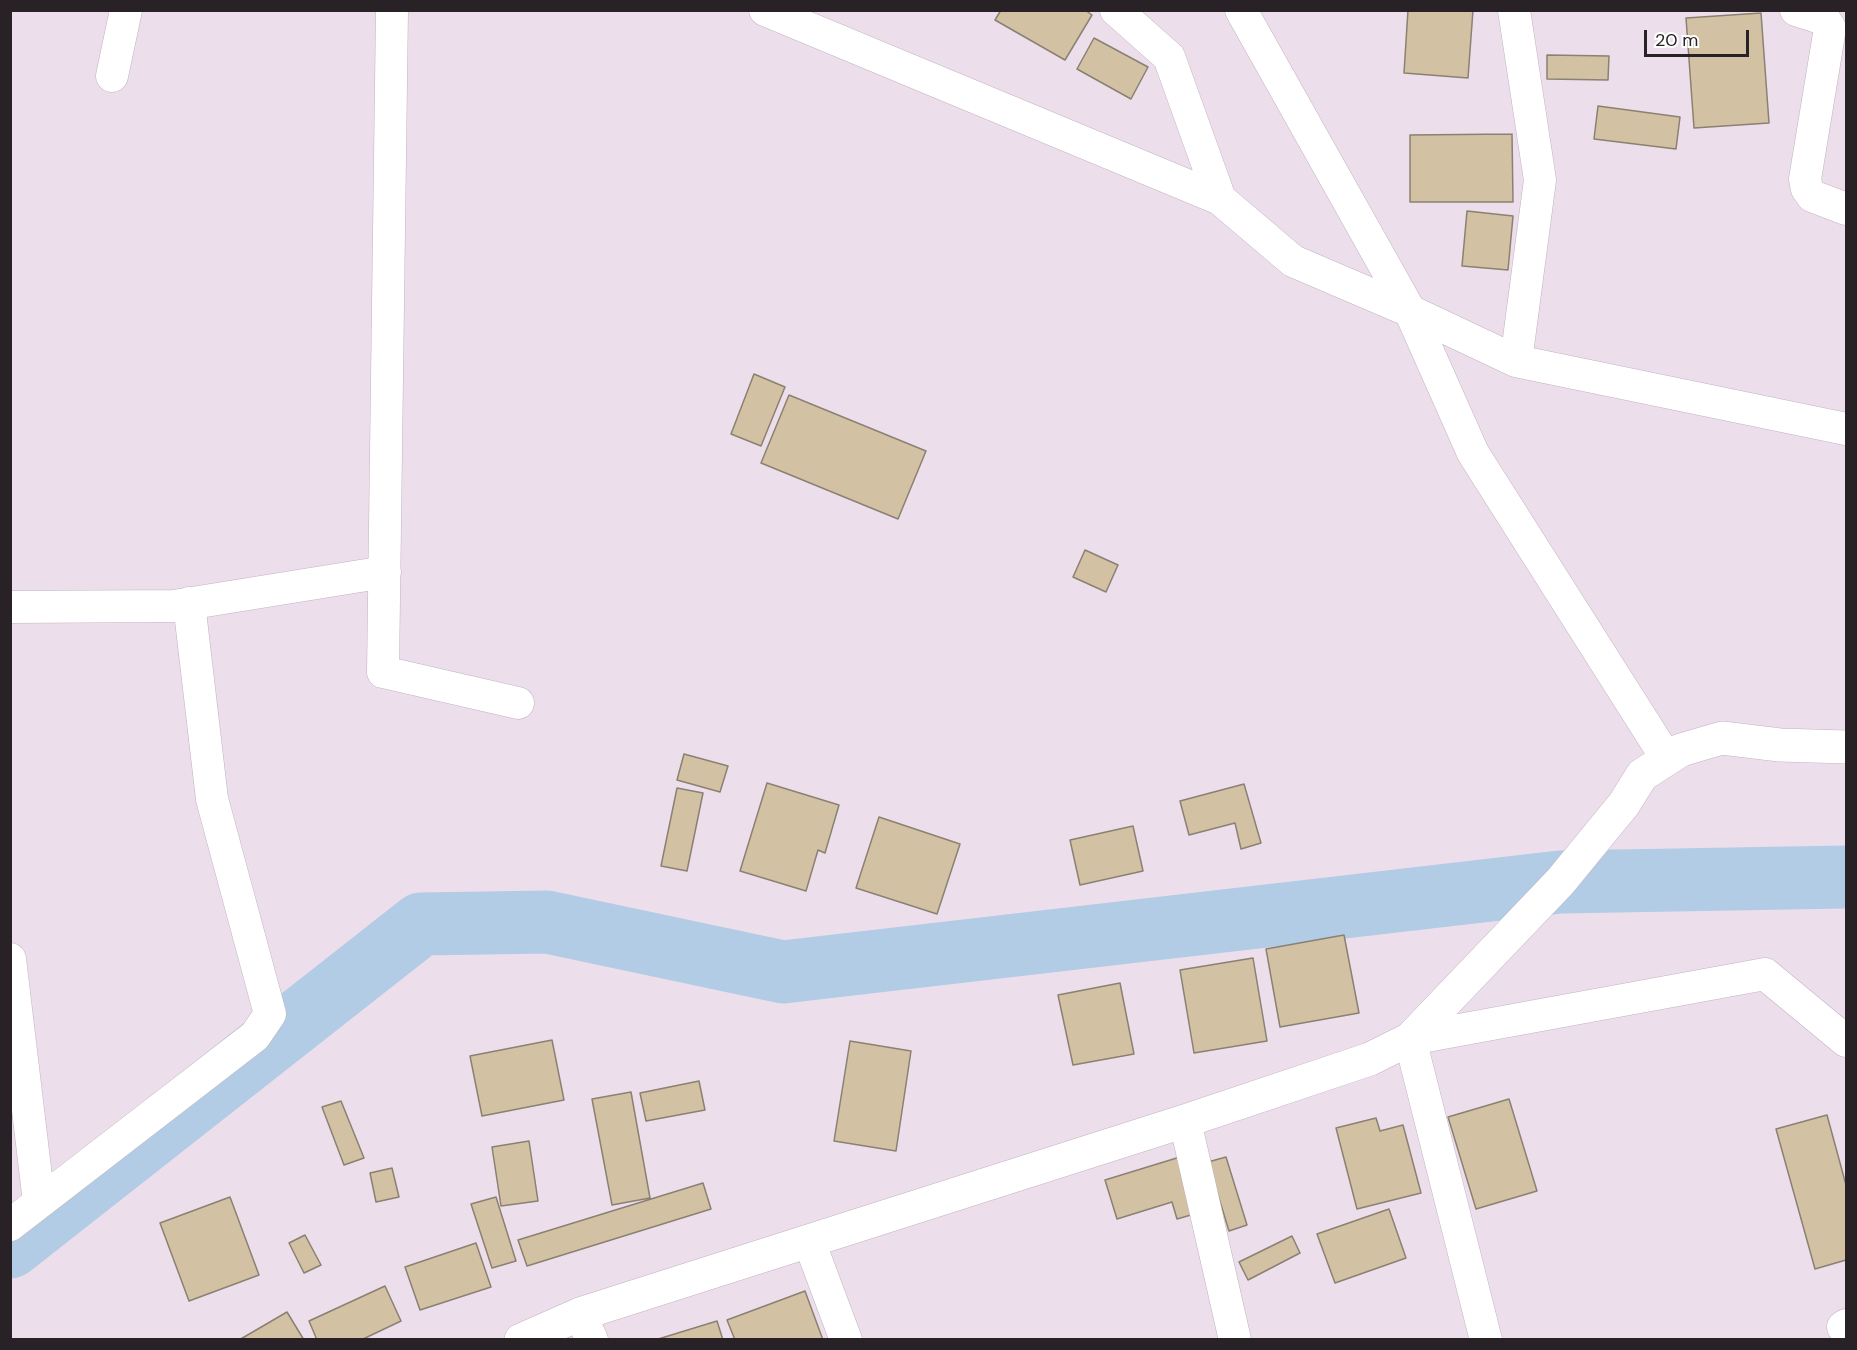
<!DOCTYPE html>
<html>
<head>
<meta charset="utf-8">
<style>
  body { margin:0 }
  #map { position:relative; width:1857px; height:1350px; overflow:hidden; background:#eddeec; font-family:"DM Sans",sans-serif }
  canvas { display:block }
  .frame { position:absolute; inset:0; border:12px solid #282227; pointer-events:none }
  .scale { position:absolute; left:1644px; top:30px; width:105px; height:27px; box-sizing:border-box; border:3px solid #282227; border-top:0; padding-left:8px; font-size:18px; line-height:21px; white-space:nowrap; color:#282227; -webkit-text-stroke:4px #fff; paint-order:stroke }
</style>
</head>
<body>
<div id="map">
<canvas width="1857" height="1350"></canvas>
<div class="frame"></div>
<div class="scale">20 m</div>
</div>
<script>
const ctx = document.querySelector('canvas').getContext('2d');
ctx.lineJoin = 'round';
function shape(rows) {
  const path = new Path2D();
  for (const r of rows) {
    path.moveTo(r[0], r[1]);
    for (let i = 2; i < r.length; i += 2) path.lineTo(r[i], r[i + 1]);
  }
  return path;
}
function stroke(path, color, width, dash) {
  ctx.strokeStyle = color;
  ctx.lineWidth = width;
  ctx.lineCap = dash ? 'butt' : 'round';
  ctx.setLineDash(dash || []);
  ctx.stroke(path);
}
function fill(path, color) {
  ctx.fillStyle = color;
  ctx.fill(path, 'evenodd');
}
stroke(shape([
  [10,1247,421,924,547,922,783,972,1560,882,1846,877]
]), '#b1cce4', 63);
const building = shape([
  [1001,10,1085,10,1092,15,1065,60,995,20,1001,10],
  [1408,10,1473,10,1468,78,1404,73,1408,10],
  [1761,13,1769,123,1694,128,1686,18,1761,13],
  [1094,38,1148,67,1131,99,1077,69,1094,38],
  [1547,55,1609,56,1608,80,1547,79,1547,55],
  [1598,106,1680,117,1676,149,1594,139,1598,106],
  [1512,134,1513,202,1410,202,1410,135,1512,134],
  [1467,211,1513,216,1508,270,1462,266,1467,211],
  [754,374,785,387,761,446,731,434,754,374],
  [789,395,926,451,898,519,761,463,789,395],
  [1085,550,1118,565,1106,592,1073,577,1085,550],
  [684,754,728,766,720,792,677,780,684,754],
  [767,783,839,805,825,853,818,850,806,891,740,871,767,783],
  [1244,784,1261,843,1241,849,1235,823,1189,835,1180,801,1244,784],
  [677,788,703,793,687,871,661,866,677,788],
  [879,817,960,844,937,914,856,888,879,817],
  [1133,826,1143,871,1080,885,1070,840,1133,826],
  [1344,935,1359,1013,1280,1027,1266,949,1344,935],
  [1253,958,1267,1041,1194,1053,1180,970,1253,958],
  [1120,983,1134,1054,1073,1065,1058,995,1120,983],
  [552,1040,564,1100,482,1116,470,1056,552,1040],
  [850,1041,911,1051,896,1151,834,1141,850,1041],
  [699,1081,705,1110,646,1121,640,1093,699,1081],
  [631,1092,650,1198,612,1205,592,1099,631,1092],
  [1509,1099,1537,1191,1476,1209,1448,1117,1509,1099],
  [341,1101,364,1158,344,1165,322,1107,341,1101],
  [1827,1115,1846,1185,1846,1260,1815,1269,1776,1129,1827,1115],
  [1376,1118,1380,1131,1403,1125,1421,1193,1357,1209,1336,1128,1376,1118],
  [529,1141,538,1201,501,1206,492,1147,529,1141],
  [1180,1157,1198,1213,1177,1219,1172,1202,1117,1219,1105,1180,1180,1157],
  [1226,1157,1247,1225,1229,1231,1208,1162,1226,1157],
  [392,1168,399,1197,376,1202,370,1173,392,1168],
  [703,1183,711,1209,527,1266,518,1240,703,1183],
  [230,1197,259,1275,189,1301,160,1223,230,1197],
  [496,1197,516,1261,492,1268,471,1204,496,1197],
  [1389,1209,1406,1258,1335,1283,1317,1234,1389,1209],
  [305,1235,321,1265,304,1273,289,1243,305,1235],
  [1292,1236,1300,1253,1248,1280,1239,1262,1292,1236],
  [476,1243,491,1287,420,1310,405,1267,476,1243],
  [385,1286,401,1321,361,1340,317,1340,309,1321,385,1286],
  [805,1291,823,1340,735,1340,727,1320,805,1291],
  [287,1312,304,1340,239,1340,287,1312],
  [717,1321,723,1340,655,1340,717,1321]
]);
fill(building, '#d3c1a4');
stroke(building, '#8a8172', 1.5);
const street = shape([
  [392,10,383,672,518,703],
  [765,10,1220,199],
  [1116,10,1169,57,1220,199,1293,261,1410,311,1516,361,1846,429],
  [1241,10,1410,311,1473,453,1667,759],
  [1514,10,1540,180,1516,361],
  [1796,10,1824,19,1830,28,1805,179,1807,189,1812,196,1846,209],
  [112,76,126,10],
  [10,607,174,606,385,572],
  [10,959,39,1202],
  [1185,1121,1235,1340],
  [10,1225,255,1036,270,1014,212,799,189,603],
  [809,1241,846,1340],
  [580,1314,592,1340],
  [1843,1327,1846,1325],
  [1486,1340,1410,1039,1765,974,1846,1041]
]);
const secondary = shape([
  [521,1340,580,1314,1185,1121,1370,1059,1410,1039,1560,882,1624,804,1642,775,1681,750,1722,738,1780,745,1846,747]
]);
stroke(street, '#c1b3c0', 33);
stroke(secondary, '#c1b3c0', 34);
stroke(street, '#fff', 32);
stroke(secondary, '#fff', 33);
</script>
</body>
</html>
